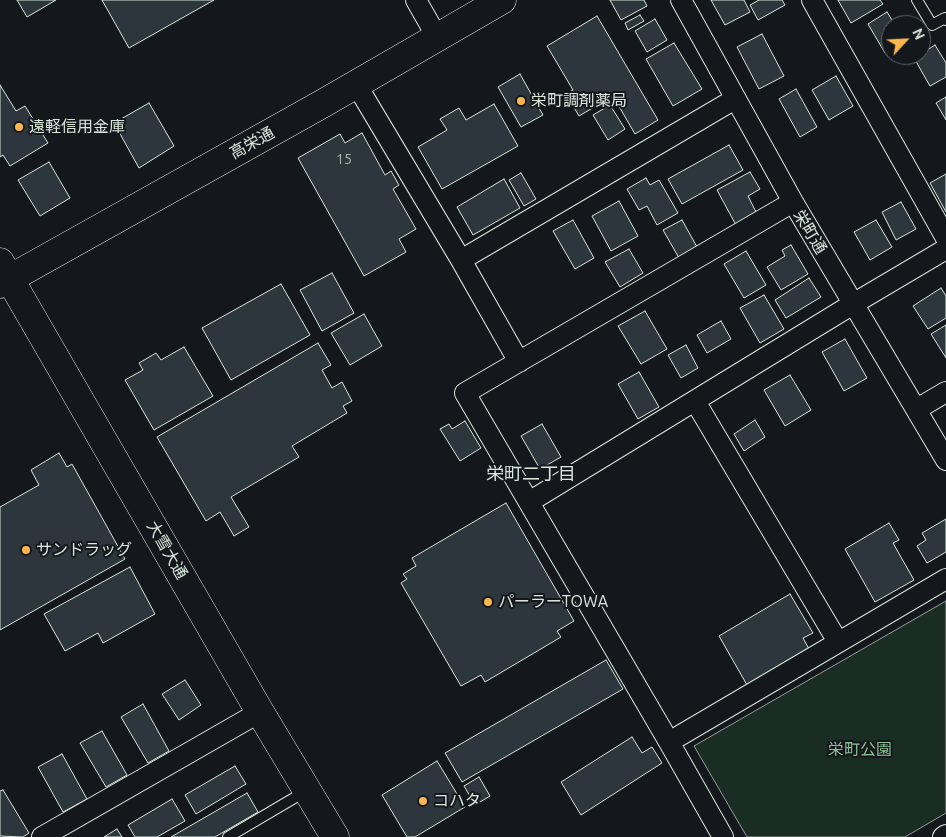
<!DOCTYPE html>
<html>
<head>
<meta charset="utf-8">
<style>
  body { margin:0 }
  #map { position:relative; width:946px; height:837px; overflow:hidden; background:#14181c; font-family:Ubuntu,sans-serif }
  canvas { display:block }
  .north { position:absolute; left:881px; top:15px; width:50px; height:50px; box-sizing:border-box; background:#14181c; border:1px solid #626a69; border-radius:50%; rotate:65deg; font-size:14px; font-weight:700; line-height:20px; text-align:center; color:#d8e6dc }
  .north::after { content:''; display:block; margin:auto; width:18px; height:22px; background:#ffb74d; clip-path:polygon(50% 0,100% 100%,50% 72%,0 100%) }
</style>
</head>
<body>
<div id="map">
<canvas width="946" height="837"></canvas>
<div class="north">N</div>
</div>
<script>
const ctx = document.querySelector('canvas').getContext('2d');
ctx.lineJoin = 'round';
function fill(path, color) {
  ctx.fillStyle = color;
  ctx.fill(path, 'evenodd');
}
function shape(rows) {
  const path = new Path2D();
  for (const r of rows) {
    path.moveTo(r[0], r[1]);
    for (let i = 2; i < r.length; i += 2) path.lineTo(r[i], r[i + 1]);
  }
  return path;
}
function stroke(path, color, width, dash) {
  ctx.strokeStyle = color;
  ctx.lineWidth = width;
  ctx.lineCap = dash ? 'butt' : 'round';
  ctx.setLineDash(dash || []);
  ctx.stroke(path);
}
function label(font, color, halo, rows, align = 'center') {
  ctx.font = font + ' Ubuntu,"Noto Sans JP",sans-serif';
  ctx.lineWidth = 4;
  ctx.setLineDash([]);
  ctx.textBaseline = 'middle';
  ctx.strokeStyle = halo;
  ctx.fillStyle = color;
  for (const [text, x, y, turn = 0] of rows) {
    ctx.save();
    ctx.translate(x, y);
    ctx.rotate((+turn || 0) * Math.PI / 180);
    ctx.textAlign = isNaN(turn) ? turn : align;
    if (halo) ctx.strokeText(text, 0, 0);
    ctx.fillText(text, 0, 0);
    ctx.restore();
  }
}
const green = shape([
  [946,601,946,813,905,837,747,837,694,746,946,601]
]);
fill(green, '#1a2d24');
stroke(green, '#939e99', 1);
const building = shape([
  [17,0,56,0,27,17,17,0],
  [102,0,214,0,129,48,102,0],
  [610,0,644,0,647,6,621,20,610,0],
  [711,0,744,0,750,12,725,25,711,0],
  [759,0,782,0,785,5,758,20,750,5,759,0],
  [838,0,880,0,883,4,851,23,838,0],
  [887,12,895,25,891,25,891,49,885,53,868,24,887,12],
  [640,15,644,21,628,30,625,23,640,15],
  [597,16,658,120,635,134,613,96,579,116,566,94,573,90,547,46,597,16],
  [655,19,667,40,647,52,635,31,655,19],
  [762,34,784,76,759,89,737,47,762,34],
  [674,43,702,89,673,106,646,59,674,43],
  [935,45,946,63,946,77,930,86,914,58,921,55,921,54,935,45],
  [520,74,543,115,521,127,498,87,520,74],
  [836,76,853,106,829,120,812,90,836,76],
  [0,85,16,111,25,106,48,143,10,166,3,155,0,157,0,85],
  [796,89,817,127,800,137,779,99,796,89],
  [946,97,946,120,936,103,946,97],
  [149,103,174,146,139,168,114,123,149,103],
  [494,104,518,146,442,189,418,147,447,130,440,119,459,108,466,120,494,104],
  [610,105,625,129,608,140,593,115,610,105],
  [362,133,385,175,391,171,399,185,393,189,416,229,399,239,406,252,364,276,298,158,340,134,345,143,362,133],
  [729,145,743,170,682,204,668,179,729,145],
  [49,162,70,198,40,216,18,180,49,162],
  [750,172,760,189,748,196,757,214,736,225,717,190,750,172],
  [521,173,536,199,524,206,509,180,521,173],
  [946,174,946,212,930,183,946,174],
  [646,178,650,185,659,180,678,213,657,225,647,206,639,210,627,189,646,178],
  [504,179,520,208,473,235,457,207,504,179],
  [619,201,638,236,611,251,592,216,619,201],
  [901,202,916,229,896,240,882,212,901,202],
  [573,220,594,258,575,269,553,231,573,220],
  [682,220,697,247,679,258,663,230,682,220],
  [876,220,892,247,870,260,854,232,876,220],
  [791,245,808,274,781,290,767,267,785,256,782,250,791,245],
  [629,249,643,273,620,287,605,262,629,249],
  [746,251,766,285,744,298,724,264,746,251],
  [332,273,354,313,322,331,300,290,332,273],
  [809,278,821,297,786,318,775,300,809,278],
  [281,284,310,335,231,380,202,328,281,284],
  [941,288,946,296,946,318,928,329,913,306,941,288],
  [764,295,784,329,760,343,740,308,764,295],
  [645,311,667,349,641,364,618,326,645,311],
  [364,314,382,346,350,365,331,333,364,314],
  [721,321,731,339,707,353,697,335,721,321],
  [946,325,946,358,931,334,946,325],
  [845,339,867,378,844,391,822,352,845,339],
  [318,343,331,365,322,370,332,388,342,382,352,401,343,406,347,413,292,446,299,457,231,497,249,527,234,536,220,512,206,521,157,437,318,343],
  [686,345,698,368,681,378,668,355,686,345],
  [184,347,213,396,154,430,125,380,143,370,139,363,156,353,161,360,184,347],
  [639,372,659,407,638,419,618,384,639,372],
  [790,375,811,410,785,426,764,390,790,375],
  [755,420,765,437,744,451,734,434,755,420],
  [465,421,481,448,460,461,440,429,449,424,452,429,465,421],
  [542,424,561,457,540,469,521,436,542,424],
  [59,453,67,467,72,464,125,559,0,630,0,507,39,485,31,470,59,453],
  [506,503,574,621,557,631,561,637,485,682,481,675,461,686,401,583,407,579,403,574,416,566,412,558,506,503],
  [946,519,946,552,927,563,917,546,926,540,922,533,946,519],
  [889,523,899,540,893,543,914,580,875,602,845,549,889,523],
  [130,567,155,614,103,643,98,633,65,651,44,614,130,567],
  [790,594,813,633,803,638,809,649,747,685,719,636,790,594],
  [606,660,623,689,462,782,445,753,606,660],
  [185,680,201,705,179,720,162,694,185,680],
  [143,704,169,751,148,763,121,717,143,704],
  [102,731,127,775,106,787,80,743,102,731],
  [632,737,642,753,652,747,662,763,581,815,561,782,632,737],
  [62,754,87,799,63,812,38,767,62,754],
  [437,761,465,807,415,837,407,837,382,795,437,761],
  [235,766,246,784,196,814,185,795,235,766],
  [479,777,490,796,475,805,464,786,479,777],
  [3,790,29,833,23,837,0,836,0,791,3,790],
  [247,793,258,812,215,837,171,837,247,793],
  [172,799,185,821,157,837,135,837,128,825,172,799],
  [117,829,122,837,104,837,117,829]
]);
fill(building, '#2c363c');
stroke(building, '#d8e6dc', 1);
const lane = shape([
  [917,0,932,25,945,18,946,20],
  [228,837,306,791]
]);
const street = shape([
  [416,0,437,37],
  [681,0,793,202,946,460],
  [812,0,946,238],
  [356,84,461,260,519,362],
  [461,260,735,99],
  [695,401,838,642],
  [917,409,946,392],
  [529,502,853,304,946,249],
  [669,742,946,579],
  [42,837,260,712],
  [723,837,669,742,465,393,793,202],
  [943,837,946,835]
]);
const secondary = shape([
  [0,284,322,104,502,0]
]);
const highway = shape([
  [0,262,260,712,335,837]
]);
stroke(lane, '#d8e6dc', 12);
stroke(street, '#d8e6dc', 22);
stroke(secondary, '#d8e6dc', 29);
stroke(highway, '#d8e6dc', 29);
stroke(lane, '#14181c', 10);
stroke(street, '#14181c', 20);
stroke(secondary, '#14181c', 28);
stroke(highway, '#14181c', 28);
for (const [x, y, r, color] of [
  [521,101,5,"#ffb74d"],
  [19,127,5,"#ffb74d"],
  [26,550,5,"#ffb74d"],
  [488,602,5,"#ffb74d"],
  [423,801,5,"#ffb74d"]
]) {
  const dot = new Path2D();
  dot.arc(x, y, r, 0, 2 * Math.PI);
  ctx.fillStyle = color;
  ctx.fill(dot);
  stroke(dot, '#14181c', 2);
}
label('14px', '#adbab4', null, [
  ["15",344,159]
]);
label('16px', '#d8e6dc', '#14181c', [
  ["栄町調剤薬局",531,101],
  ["遠軽信用金庫",29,127],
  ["サンドラッグ",36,550],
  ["パーラーTOWA",498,602],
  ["コハタ",433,801]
], 'left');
label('16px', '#d8e6dc', '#14181c', [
  ["高栄通",252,143,-29],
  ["栄町通",810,232,59],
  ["大雪大通",167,550,60]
]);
label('16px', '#8ac095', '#14181c', [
  ["栄町公園",860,750]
]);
label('18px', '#d8e6dc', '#14181c', [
  ["栄町二丁目",531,474]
]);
</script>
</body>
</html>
